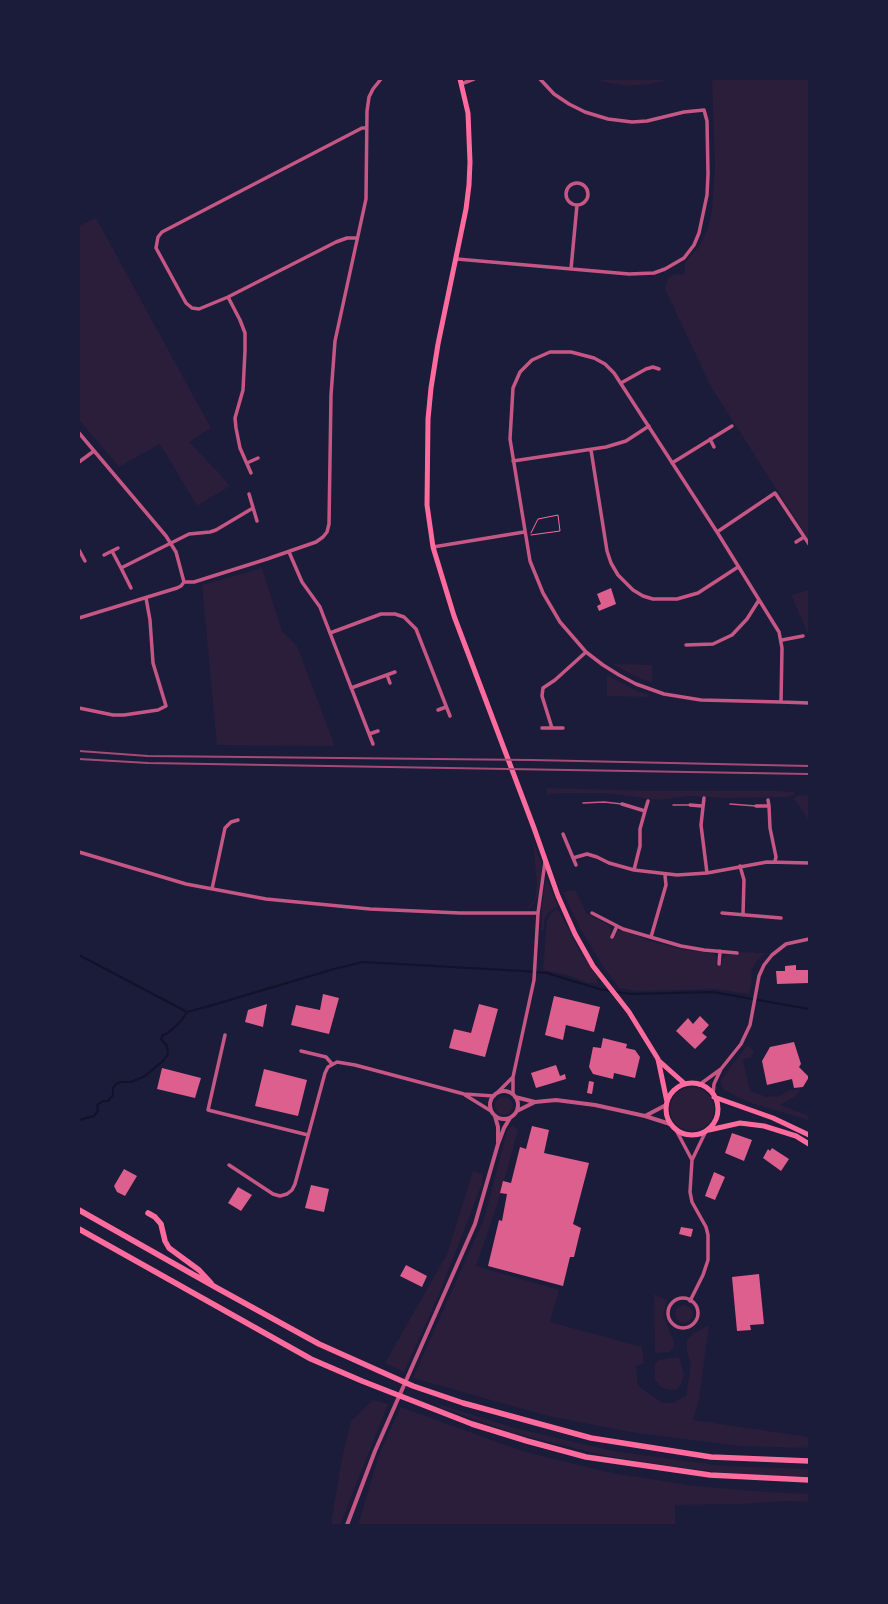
<!DOCTYPE html>
<html>
<head>
<meta charset="utf-8">
<style>
  body { margin:0 }
  #map { position:relative; width:888px; height:1604px; overflow:hidden; background:#1b1b3a; font-family:Montserrat,sans-serif }
  canvas { display:block }
  .frame { position:absolute; inset:0; border:80px solid #1b1b3a; pointer-events:none }
</style>
</head>
<body>
<div id="map">
<canvas width="888" height="1604"></canvas>
<div class="frame"></div>
</div>
<script>
const ctx = document.querySelector('canvas').getContext('2d');
ctx.lineJoin = 'round';
function fill(path, color) {
  ctx.fillStyle = color;
  ctx.fill(path, 'evenodd');
}
function shape(rows) {
  const path = new Path2D();
  for (const r of rows) {
    if (r.length === 3) {
      path.moveTo(r[0] + r[2], r[1]);
      path.arc(r[0], r[1], r[2], 0, 2 * Math.PI);
      continue;
    }
    path.moveTo(r[0], r[1]);
    for (let i = 2; i < r.length; i += 2) path.lineTo(r[i], r[i + 1]);
  }
  return path;
}
function stroke(path, color, width, dash) {
  ctx.strokeStyle = color;
  ctx.lineWidth = width;
  ctx.lineCap = dash ? 'butt' : 'round';
  ctx.setLineDash(dash || []);
  ctx.stroke(path);
}
fill(shape([
  [598,79,672,79,650,84,627,86,604,82],
  [712,79,809,79,809,540,711,387,665,289,668,277,677,274,684,275,685,263,700,245,708,228,712,210,715,167],
  [96,218,211,428,189,442,219,473,230,486,197,506,160,444,119,467,79,420,79,226],
  [262,568,282,631,297,646,335,746,217,745,202,585],
  [809,590,809,636,791,595],
  [613,664,652,665,652,683,627,672],
  [607,675,635,690,648,695,648,697,607,696],
  [547,788,653,791,780,791,794,792,794,795,787,797,726,798,689,796,658,800,604,793,558,793,547,795],
  [800,795,809,796,808,819,794,798],
  [530,834,541,862,541,875,537,899,531,907,525,909,535,900,537,884,533,841],
  [546,878,558,906,547,914,544,921,544,929,541,931,542,905],
  [575,890,587,914,609,925,611,930,610,936,614,938,617,931,623,930,650,941,680,949,712,953,716,956,716,964,721,965,723,958,727,955,736,955,736,952,765,953,756,962,751,971,752,979,749,994,715,989,637,991,619,988,602,965,580,928,563,892],
  [558,909,580,951,599,978,596,980,598,984,588,983,568,975,543,970,547,921,552,912],
  [746,1047,750,1047,754,1051,751,1057,743,1060,750,1091,767,1097,779,1096,789,1090,801,1089,796,1096,780,1105,809,1116,809,1122,802,1118,748,1102,724,1090,722,1086,722,1083,720,1081],
  [692,1109,22],
  [504,1106,9],
  [513,1125,518,1130,499,1199,476,1266,559,1290,550,1322,642,1347,644,1363,636,1367,638,1386,663,1403,672,1403,686,1396,691,1365,687,1352,687,1340,692,1334,709,1325,699,1400,693,1420,809,1437,809,1448,741,1446,636,1433,548,1416,413,1378,484,1219,507,1131],
  [473,1171,482,1174,482,1184,440,1292,404,1372,385,1363,447,1254],
  [654,1294,667,1300,663,1315,674,1342,674,1347,670,1352,656,1353,655,1352],
  [684,1314,9],
  [679,1357,684,1374,681,1384,677,1389,672,1390,662,1388,655,1380,655,1364,659,1360],
  [373,1400,388,1404,340,1525,331,1525,341,1463,351,1421],
  [441,1405,518,1429,613,1451,724,1466,809,1469,809,1477,753,1475,716,1472,656,1464,602,1455,514,1433,439,1407],
  [401,1407,522,1451,612,1473,695,1486,766,1492,809,1494,809,1502,783,1501,742,1504,675,1505,675,1525,358,1525,380,1452]
]), '#2a1e3b');
stroke(shape([
  [79,955,187,1012],
  [79,1120,94,1116,98,1111,97,1105,103,1101,108,1101,113,1095,113,1088,116,1084,121,1082,131,1082,145,1076,163,1061,168,1054,167,1046,161,1039,163,1035,168,1033,181,1021,187,1012,206,1007,334,969,363,962,523,971,547,973,599,989,630,994,713,992,809,1009]
]), '#12122b', 2);
fill(shape([
  [611,588,616,604,599,611,597,606,601,604,597,594],
  [796,965,796,970,809,970,809,983,777,984,776,971,785,971,785,966],
  [323,994,339,998,329,1034,291,1025,296,1005,320,1010],
  [554,996,600,1007,594,1032,566,1025,563,1040,545,1035],
  [267,1004,263,1027,245,1022,248,1010],
  [479,1004,498,1009,485,1057,449,1048,454,1029,471,1033],
  [700,1016,709,1025,702,1033,707,1037,695,1049,676,1031,688,1018,693,1024],
  [603,1038,627,1044,626,1048,635,1050,640,1057,635,1078,614,1073,613,1079,593,1074,589,1067,593,1047,601,1048],
  [794,1042,801,1064,799,1067,809,1077,803,1087,794,1088,792,1079,767,1085,762,1061,770,1047],
  [556,1065,560,1076,565,1074,566,1079,536,1088,531,1073],
  [162,1068,201,1078,195,1098,157,1089],
  [264,1069,307,1080,298,1116,255,1106],
  [589,1081,594,1082,592,1094,587,1093],
  [532,1126,549,1130,544,1153,589,1163,573,1224,581,1228,574,1257,570,1257,563,1286,488,1266,499,1220,502,1221,507,1194,500,1193,503,1181,511,1183,520,1147,526,1149],
  [732,1133,752,1140,744,1161,725,1153],
  [772,1148,789,1159,781,1171,763,1158,768,1149,770,1151],
  [124,1169,137,1176,125,1196,117,1192,114,1186],
  [714,1172,725,1177,715,1200,705,1196],
  [311,1185,329,1189,324,1212,305,1208],
  [238,1187,252,1195,241,1211,228,1203],
  [681,1227,693,1229,691,1237,679,1234],
  [406,1265,427,1276,422,1287,400,1276],
  [759,1274,764,1324,750,1325,751,1330,737,1331,732,1277]
]), '#dd5f8e');
stroke(shape([
  [531,535,560,531,558,515,538,519,531,533]
]), '#ff6b9d', 1);
stroke(shape([
  [583,803,604,802,622,804],
  [730,804,756,806],
  [673,805,689,805]
]), '#c65784', 1.5);
stroke(shape([
  [461,84,474,79],
  [577,194,11],
  [357,238,347,238,336,242,228,297,199,309,192,308,186,303,156,248,158,237,162,232,362,128,366,128],
  [457,259,629,274,654,273,665,269,684,258,694,245,699,233,707,195,708,174,707,121,704,110,684,112,647,121,632,122,608,119,585,112,569,104,554,94,540,79],
  [571,269,577,205],
  [228,297,240,320,245,333,245,351,243,390,235,418,236,428,240,448,251,473],
  [621,383,646,369,653,367,659,369],
  [79,433,166,536,176,552,184,582],
  [710,439,714,447],
  [591,450,607,551,611,563,618,575,633,590,643,596,653,599,677,599,698,593,738,567],
  [513,461,606,447,626,441,649,426],
  [79,462,94,451],
  [247,463,258,458],
  [672,463,732,426],
  [249,494,257,521],
  [717,532,775,493,809,544],
  [796,542,804,537],
  [433,547,524,532],
  [118,548,112,551,121,568],
  [79,550,85,561],
  [289,552,302,582,320,607,323,615,373,744],
  [104,555,112,551],
  [184,582,194,582,267,559,316,542,323,537,327,532,329,524,331,395,335,341,366,199,367,111,369,97,373,89,381,79],
  [131,588,121,568,189,534,210,532,216,530,253,508],
  [79,618,177,588,181,586,184,582],
  [330,633,381,614,395,614,404,617,416,629,450,716],
  [782,640,803,636],
  [686,645,713,644,732,635,747,619,759,600],
  [387,675,390,683],
  [351,688,395,672],
  [781,702,782,648,779,632,717,532,614,373,605,364,594,358,571,352,550,352,532,360,520,372,513,388,510,439,530,561,543,593,560,622,586,652,603,665,619,675,636,684,664,694,701,700,781,702,809,703],
  [79,708,113,715,124,715,158,710,166,706,153,663,150,620,146,598],
  [438,710,446,707],
  [542,728,563,728],
  [552,728,542,696,543,688,555,680,586,652],
  [369,734,378,731],
  [704,798,701,825,707,873],
  [768,800,769,806],
  [622,804,645,811,640,829,640,846,634,870],
  [690,805,702,806],
  [756,806,769,806,770,828,776,857,775,861],
  [645,811,648,801],
  [563,834,576,865],
  [79,852,186,884,266,899,370,909,460,913,538,913],
  [573,858,587,854,597,857,609,863,634,870,677,875,707,873,767,862,809,863],
  [740,866,744,880,743,915],
  [212,889,225,828,231,822,238,820],
  [592,913,623,929,681,946,704,950,737,953],
  [722,913,781,918],
  [612,937,617,926],
  [651,937,666,885,665,875],
  [719,964,720,951],
  [225,1035,208,1110,308,1135],
  [301,1051,326,1057,332,1064],
  [699,1085,721,1069],
  [498,1092,513,1077],
  [513,1094,513,1077,534,980,538,913,545,862],
  [713,1094,714,1084,721,1069,741,1044,750,1025,759,976,764,965,772,955,786,944,809,939],
  [465,1095,491,1111],
  [676,1130,692,1160],
  [229,1165,273,1194,280,1196,287,1194,292,1190,295,1184,325,1073,328,1067,337,1062,355,1065,464,1094,494,1096],
  [683,1313,15],
  [690,1301,703,1275,708,1260,708,1235,706,1227,692,1202,690,1192,692,1160,706,1131]
]), '#c65784', 3.5);
stroke(shape([
  [504,1105,14],
  [515,1097,535,1102],
  [517,1111,535,1102,556,1100,595,1105,645,1116,670,1124],
  [495,1116,498,1127,498,1142],
  [645,1116,666,1105],
  [347,1525,375,1451,475,1224,498,1144,504,1128,510,1118]
]), '#c65784', 4);
stroke(shape([
  [460,79,468,113,470,162,469,185,466,209,438,344,431,388,428,419,427,505,433,547,454,616,534,828,558,896,575,934,593,966,629,1012,658,1059,667,1102],
  [658,1060,685,1084],
  [692,1109,26],
  [714,1097,773,1118,809,1135],
  [709,1130,740,1123,764,1126,796,1136,809,1144]
]), '#ff6b9d', 5);
stroke(shape([
  [79,1210,217,1288,319,1344,413,1386,463,1403,591,1438,711,1457,809,1461],
  [148,1213,155,1217,161,1224,165,1241,169,1248,199,1270,211,1283],
  [79,1229,311,1359,362,1381,472,1424,527,1441,586,1457,710,1475,809,1480]
]), '#ff6b9d', 5.5);
stroke(shape([
  [79,751,148,756,532,760,809,766],
  [79,759,148,763,809,774]
]), '#a44b75', 2);
</script>
</body>
</html>
